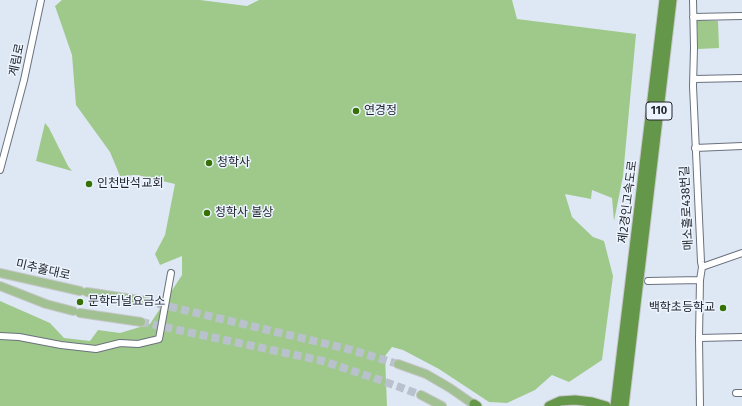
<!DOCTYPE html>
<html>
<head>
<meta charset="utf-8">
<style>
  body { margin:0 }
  canvas { display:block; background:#dee7f4 }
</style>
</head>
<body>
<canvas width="742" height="406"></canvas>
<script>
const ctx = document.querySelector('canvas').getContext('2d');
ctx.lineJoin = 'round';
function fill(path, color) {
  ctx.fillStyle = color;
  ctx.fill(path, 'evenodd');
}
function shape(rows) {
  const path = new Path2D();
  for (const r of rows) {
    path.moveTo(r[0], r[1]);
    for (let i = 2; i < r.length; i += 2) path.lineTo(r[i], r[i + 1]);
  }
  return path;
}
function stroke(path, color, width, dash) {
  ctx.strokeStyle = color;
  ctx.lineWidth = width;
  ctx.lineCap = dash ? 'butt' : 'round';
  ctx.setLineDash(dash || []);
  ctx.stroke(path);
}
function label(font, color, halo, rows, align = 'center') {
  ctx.font = font + ' "Fira Sans","Noto Sans KR",sans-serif';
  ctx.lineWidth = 3;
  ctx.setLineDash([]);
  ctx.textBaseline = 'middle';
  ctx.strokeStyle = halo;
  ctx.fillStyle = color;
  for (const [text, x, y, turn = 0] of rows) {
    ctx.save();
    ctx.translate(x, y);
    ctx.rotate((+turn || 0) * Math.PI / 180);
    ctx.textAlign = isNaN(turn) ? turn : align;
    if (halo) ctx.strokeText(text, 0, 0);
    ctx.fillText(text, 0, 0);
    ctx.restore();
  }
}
fill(shape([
  [62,0,200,0,247,6,259,0,512,0,517,19,636,34,623,176,614,221,612,198,592,190,591,199,565,194,572,217,593,237,604,241,613,276,602,360,569,382,552,375,535,390,507,403,489,402,439,369,403,350,392,347,385,356,387,406,0,406,0,301,50,323,64,338,90,341,98,330,120,333,150,324,182,275,182,256,160,265,155,254,165,235,175,184,137,175,120,176,110,152,76,105,72,55,55,6],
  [697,20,718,21,719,48,698,49],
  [45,123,49,128,68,166,72,171,36,161]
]), '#9fc98a');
stroke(shape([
  [146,301,348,349,398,364],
  [141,322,323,361,380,380,421,395]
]), '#b9c1cc', 8, [8, 4]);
const minor = shape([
  [693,0,694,48,693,86,701,262,702,267],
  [693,17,742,16],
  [694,79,742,78],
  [695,148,742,146],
  [0,170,24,80,41,0],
  [648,281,700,280],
  [0,336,19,337,61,345,96,349,120,343,138,344,159,339,171,273],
  [699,338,742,337],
  [736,393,742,393],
  [700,406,699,338,700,280,702,267,742,253]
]);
const major = shape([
  [0,273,80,291],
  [0,286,46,304,73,311],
  [87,292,146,301],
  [80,313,141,322],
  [398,364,426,374,450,388,476,406],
  [421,395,442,406]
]);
const highway = shape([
  [474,404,477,406],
  [549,406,560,401,575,400,592,402,606,406],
  [615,406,664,0],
  [624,406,672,0]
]);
stroke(minor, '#6a727e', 8);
stroke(major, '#c6c7c8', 10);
stroke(highway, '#c6c7c8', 11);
stroke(minor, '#fff', 6);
stroke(major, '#a2c192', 8);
stroke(highway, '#649749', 9);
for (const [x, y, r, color] of [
  [356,111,4,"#367203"],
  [209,163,4,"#367203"],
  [89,184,4,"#367203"],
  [207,213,4,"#367203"],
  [80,302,4,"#367203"],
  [723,308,4,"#367203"]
]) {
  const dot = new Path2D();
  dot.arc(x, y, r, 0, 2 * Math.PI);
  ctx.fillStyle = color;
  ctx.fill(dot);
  stroke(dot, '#ecf4ff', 1.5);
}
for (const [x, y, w] of [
  [659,111,26]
]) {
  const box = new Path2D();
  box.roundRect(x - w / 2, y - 9, w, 18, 3);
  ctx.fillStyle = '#ecf4ff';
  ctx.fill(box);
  stroke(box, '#24272c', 1);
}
label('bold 11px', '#24272c', null, [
  ["110",659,111]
]);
label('12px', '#24272c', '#ecf4ff', [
  ["계림로",17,60,-78],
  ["제2경인고속도로",628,202,-83],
  ["매소홀로438번길",687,208,-93],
  ["미추홀대로",43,270,13]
]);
label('12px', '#24272c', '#ecf4ff', [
  ["연경정",364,111],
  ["청학사",217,163],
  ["인천반석교회",97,184],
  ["청학사 불상",215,213],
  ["문학터널요금소",88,302],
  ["백학초등학교",715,308,"right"]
], 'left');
</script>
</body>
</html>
